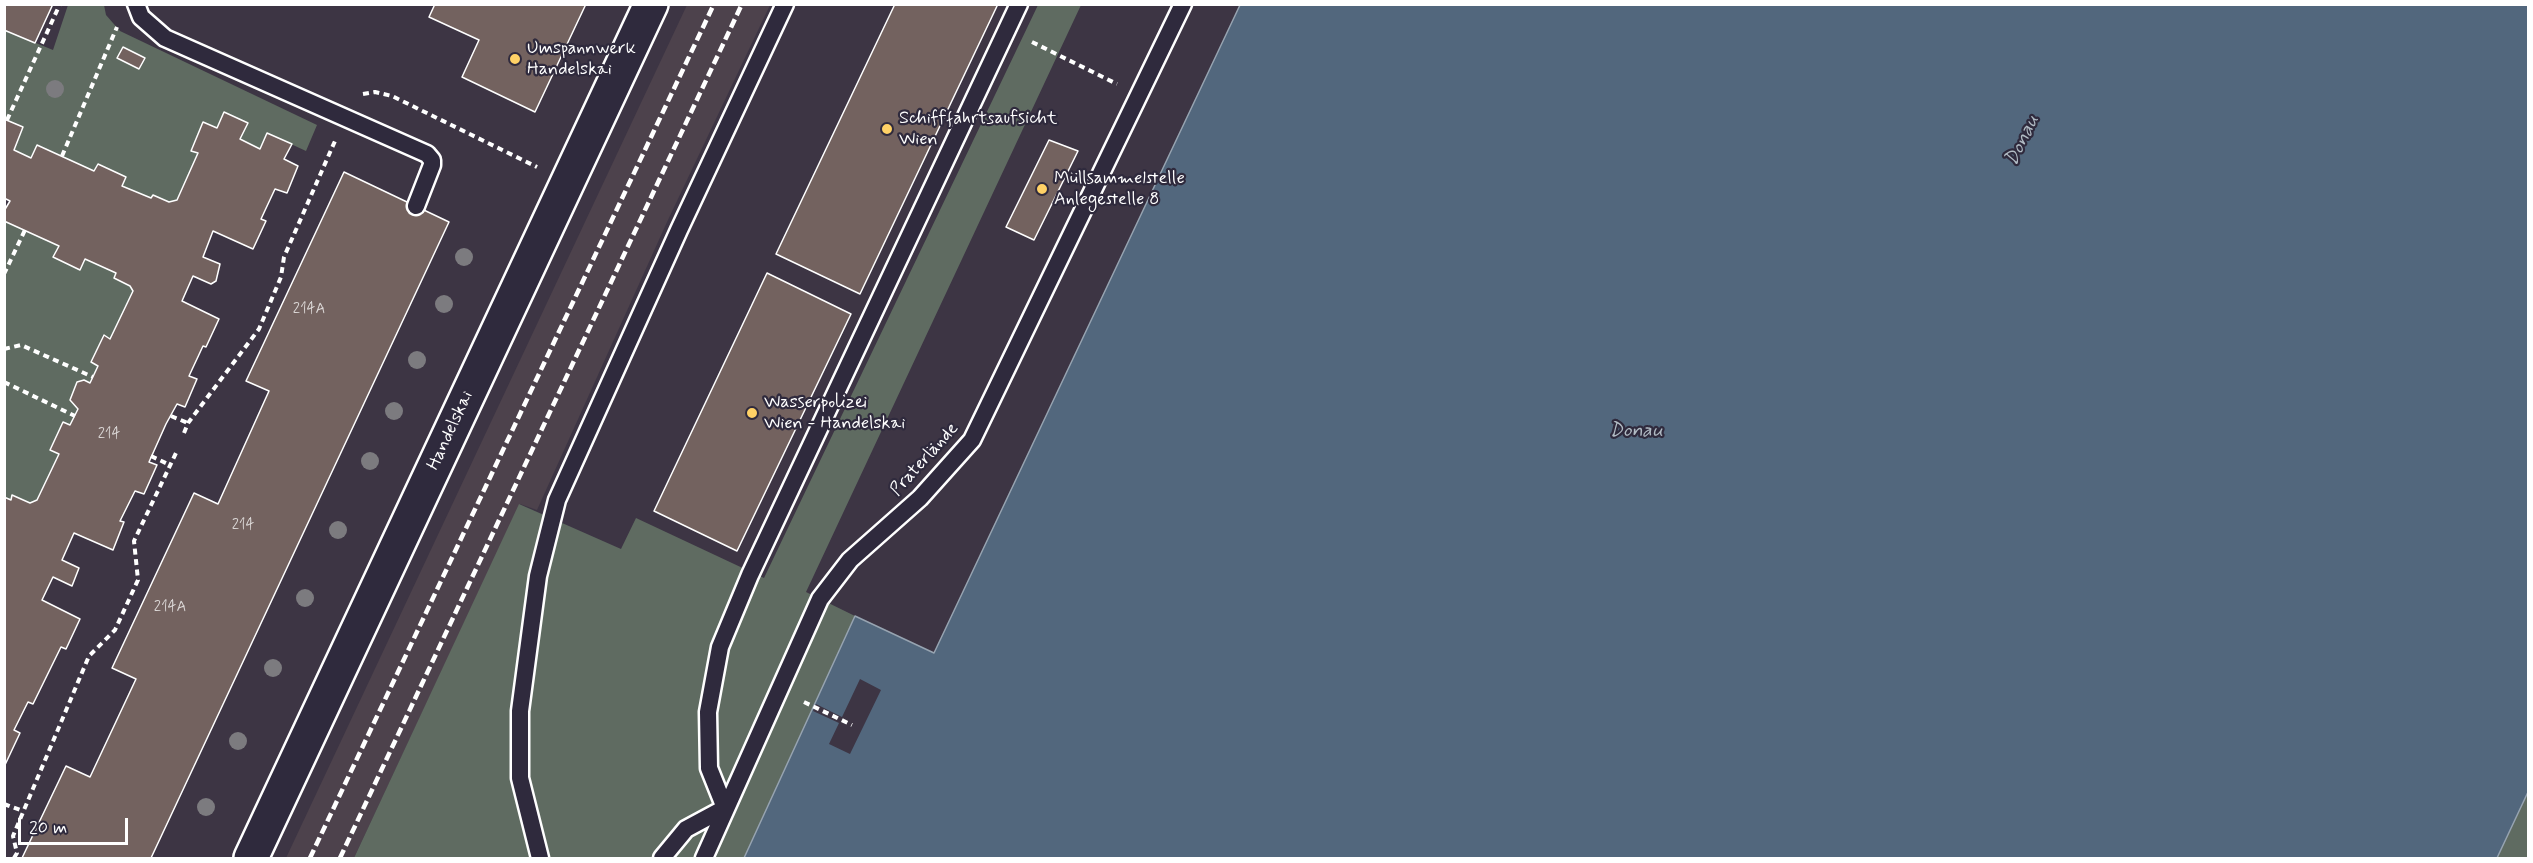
<!DOCTYPE html>
<html>
<head>
<meta charset="utf-8">
<style>
  body { margin:0 }
  #map { position:relative; width:2533px; height:863px; overflow:hidden; background:#3d3544; font-family:Mynerve,sans-serif }
  canvas { display:block }
  .frame { position:absolute; inset:0; border:6px solid #fff; pointer-events:none }
  .scale { position:absolute; left:18px; top:818px; width:110px; height:27px; box-sizing:border-box; border:3px solid #fff; border-top:0; padding-left:8px; font-size:18px; line-height:21px; white-space:nowrap; color:#fff; -webkit-text-stroke:4px #2f2a3d; paint-order:stroke }
</style>
</head>
<body>
<div id="map">
<canvas width="2533" height="863"></canvas>
<div class="frame"></div>
<div class="scale">20 m</div>
</div>
<script>
const ctx = document.querySelector('canvas').getContext('2d');
ctx.lineJoin = 'round';
function fill(path, color) {
  ctx.fillStyle = color;
  ctx.fill(path, 'evenodd');
}
function shape(rows) {
  const path = new Path2D();
  for (const r of rows) {
    path.moveTo(r[0], r[1]);
    for (let i = 2; i < r.length; i += 2) path.lineTo(r[i], r[i + 1]);
  }
  return path;
}
function stroke(path, color, width, dash) {
  ctx.strokeStyle = color;
  ctx.lineWidth = width;
  ctx.lineCap = dash ? 'butt' : 'round';
  ctx.setLineDash(dash || []);
  ctx.stroke(path);
}
function label(font, color, halo, rows, align = 'center') {
  ctx.font = font + ' Mynerve,sans-serif';
  ctx.lineWidth = 4.5;
  ctx.setLineDash([]);
  ctx.textBaseline = 'middle';
  ctx.strokeStyle = halo;
  ctx.fillStyle = color;
  for (const [text, x, y, turn = 0] of rows) {
    ctx.save();
    ctx.translate(x, y);
    ctx.rotate((+turn || 0) * Math.PI / 180);
    ctx.textAlign = isNaN(turn) ? turn : align;
    if (halo) ctx.strokeText(text, 0, 0);
    ctx.fillText(text, 0, 0);
    ctx.restore();
  }
}
fill(shape([
  [687,5,770,5,667,222,537,510,520,504,354,858,286,858]
]), '#4d424c');
fill(shape([
  [68,5,104,5,106,15,120,31,317,125,306,151,267,133,260,149,240,139,248,123,217,128,203,123,191,150,198,153,177,200,169,202,153,195,151,198,122,186,125,177,98,164,94,171,37,145,31,158,14,150,23,128,5,119,4,30,53,50],
  [1038,5,1081,5,806,592,855,616,744,858,354,858,519,504,621,549,636,518,764,578],
  [4,221,59,246,53,257,80,269,85,259,116,273,114,278,130,286,133,291,110,339,103,335,92,362,98,366,90,383,84,380,77,382,70,400,78,409,70,425,63,422,50,449,59,454,37,500,30,503,13,495,11,500,5,497],
  [2528,792,2528,858,2497,858]
]), '#5f6b61');
const water = shape([
  [1240,5,2528,5,2528,792,2497,858,744,858,855,616,934,653,1240,5]
]);
fill(water, '#52677d');
stroke(water, '#97a4b1', 1.5);
fill(shape([
  [860,679,881,690,850,754,829,744,839,723,813,711,816,704,842,717]
]), '#3d3544');
const building = shape([
  [4,4,53,4,35,43,4,30,4,4],
  [435,4,586,4,535,112,462,77,479,40,429,17,435,4],
  [895,4,998,4,860,294,776,254,895,4],
  [123,47,145,58,139,69,117,58,123,47],
  [224,112,248,123,240,139,260,149,267,133,292,144,284,159,298,166,287,193,275,189,261,219,266,221,253,249,213,231,203,257,220,264,216,281,211,284,193,276,182,301,219,319,206,347,203,346,189,376,197,379,185,407,177,404,166,424,149,462,157,465,144,494,135,491,120,521,124,522,113,550,74,533,62,560,79,568,72,586,53,577,42,600,80,619,66,649,61,647,33,704,28,702,14,730,20,733,4,767,4,497,11,500,12,495,30,503,37,500,59,454,50,450,63,422,70,425,78,409,70,400,77,382,84,380,90,383,98,366,91,362,104,335,110,339,133,291,130,286,114,278,116,273,85,259,80,270,53,257,59,246,4,221,4,211,10,201,4,198,4,119,23,127,14,150,31,158,37,145,94,171,98,164,126,177,122,186,151,198,153,195,169,202,177,200,198,153,191,151,203,122,217,128,224,112],
  [1049,140,1078,151,1034,240,1006,227,1049,140],
  [344,172,449,222,151,858,22,858,66,766,90,777,136,679,112,668,194,493,218,504,269,391,246,381,344,172],
  [767,273,851,314,737,551,654,511,767,273]
]);
fill(building, '#73625f');
stroke(building, '#fff', 1.5);
const service = shape([
  [136,4,141,17,165,38,427,154,432,160,432,165,416,206],
  [540,858,520,778,520,711,538,576,557,500,679,230,785,4],
  [662,858,686,829,725,808,709,768,708,712,720,647,750,575,1019,4],
  [704,858,820,599,850,560,920,498,972,440,1183,4]
]);
const primary = shape([
  [251,858,651,4]
]);
stroke(service, '#fff', 21);
stroke(primary, '#fff', 38);
stroke(shape([
  [1032,42,1117,84],
  [363,94,375,92,392,96,537,167],
  [7,120,60,4],
  [62,156,117,27],
  [4,274,25,230],
  [4,349,21,345,93,377],
  [4,382,75,416],
  [171,416,188,423],
  [184,433,188,423,259,329,281,277,284,257,335,141],
  [151,456,172,466],
  [804,702,852,725],
  [4,804,23,811],
  [14,858,17,853,13,836,89,656,115,630,138,580,134,541,176,453]
]), '#fff', 4, [6, 4.5]);
stroke(service, '#2f2a3d', 16);
stroke(primary, '#2f2a3d', 33);
stroke(shape([
  [310,858,714,4],
  [340,858,742,4]
]), '#fff', 4.5, [9, 4.5]);
ctx.fillStyle = '#7c7b7f';
for (const [x, y] of [
  [55,89],
  [464,257],
  [444,304],
  [417,360],
  [394,411],
  [370,461],
  [338,530],
  [305,598],
  [273,668],
  [238,741],
  [206,807]
]) {
  ctx.beginPath();
  ctx.arc(x, y, 9, 0, 2 * Math.PI);
  ctx.fill();
}
for (const [x, y, r, color] of [
  [515,59,6,"#ffd166"],
  [887,129,6,"#ffd166"],
  [1042,189,6,"#ffd166"],
  [752,413,6,"#ffd166"]
]) {
  const dot = new Path2D();
  dot.arc(x, y, r, 0, 2 * Math.PI);
  ctx.fillStyle = color;
  ctx.fill(dot);
  stroke(dot, '#2f2a3d', 2);
}
label('15px', '#dcd8d7', null, [
  ["214A",309,310],
  ["214",109,435],
  ["214",243,526],
  ["214A",170,608]
]);
label('18px', '#fff', '#2f2a3d', [
  ["Umspannwerk",527,49],
  ["Handelskai",527,70],
  ["Schifffahrtsaufsicht",899,119],
  ["Wien",899,140],
  ["Müllsammelstelle",1054,179],
  ["Anlegestelle 8",1054,200],
  ["Wasserpolizei",764,403],
  ["Wien - Handelskai",764,424]
], 'left');
label('18px', '#fff', '#2f2a3d', [
  ["Handelskai",451,431,-65],
  ["Praterlände",925,460,-48]
]);
label('italic 20px', '#b1bbc4', '#2f2a3d', [
  ["Donau",2023,141,-64],
  ["Donau",1636,432]
]);
</script>
</body>
</html>
